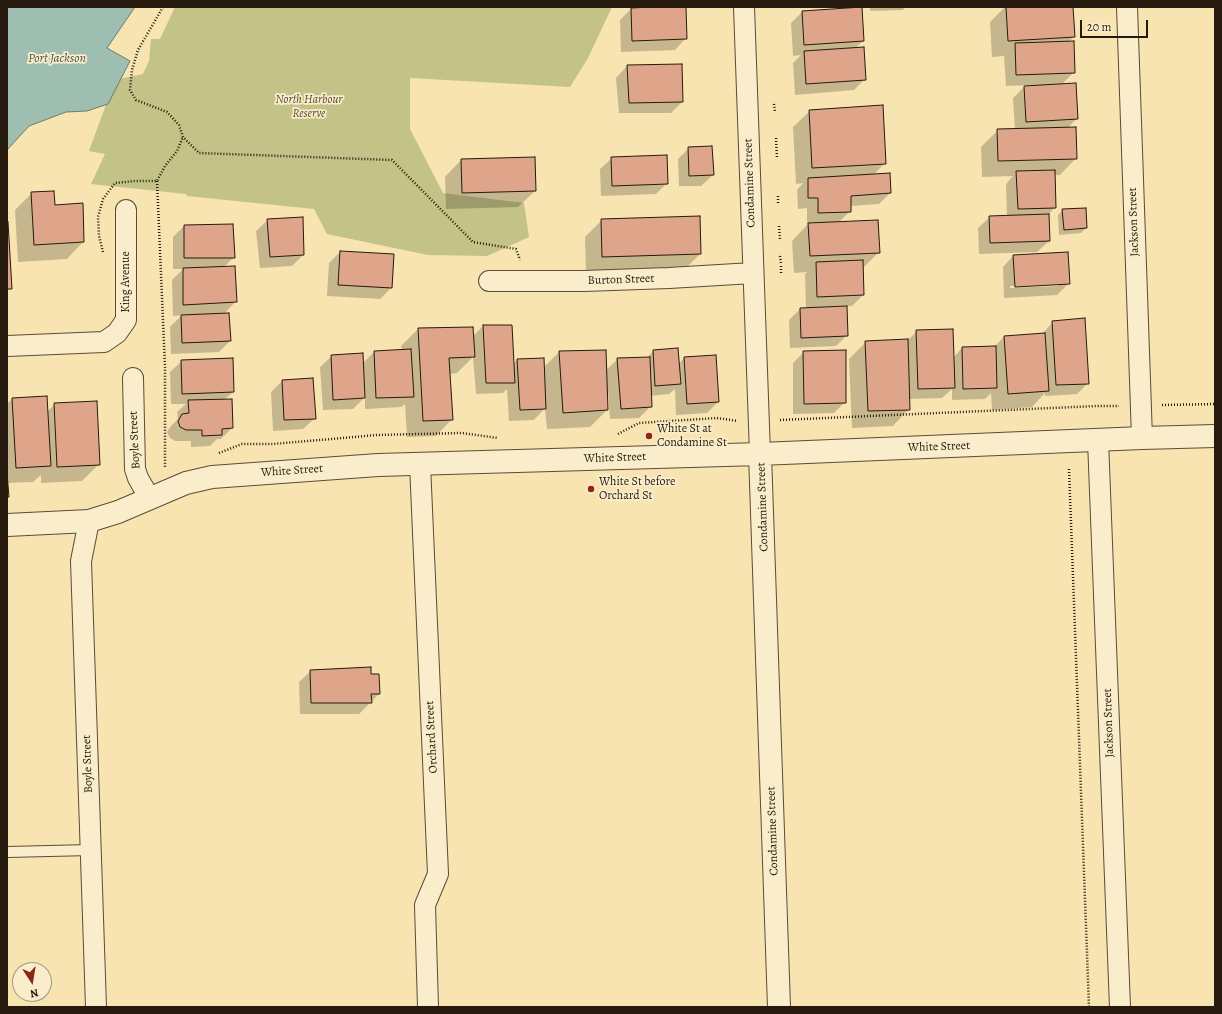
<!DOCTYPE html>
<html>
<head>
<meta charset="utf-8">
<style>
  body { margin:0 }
  #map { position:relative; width:1222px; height:1014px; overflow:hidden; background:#f7e4b1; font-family:Alegreya,serif }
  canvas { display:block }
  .frame { position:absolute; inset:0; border:8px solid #251a0d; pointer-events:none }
  .north { position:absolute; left:12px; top:962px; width:40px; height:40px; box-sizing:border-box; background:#faedcc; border:1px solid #a59980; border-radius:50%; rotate:168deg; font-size:11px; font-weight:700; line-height:16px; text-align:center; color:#251a0d }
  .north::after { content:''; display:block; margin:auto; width:14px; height:18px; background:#8f2418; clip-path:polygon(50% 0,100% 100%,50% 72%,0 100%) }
  .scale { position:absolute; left:1080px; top:20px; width:68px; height:18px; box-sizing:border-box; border:2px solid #251a0d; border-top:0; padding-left:5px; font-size:12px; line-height:14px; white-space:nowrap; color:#251a0d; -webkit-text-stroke:3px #faedcc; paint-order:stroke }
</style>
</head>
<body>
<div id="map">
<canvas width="1222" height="1014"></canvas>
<div class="frame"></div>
<div class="north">N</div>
<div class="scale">20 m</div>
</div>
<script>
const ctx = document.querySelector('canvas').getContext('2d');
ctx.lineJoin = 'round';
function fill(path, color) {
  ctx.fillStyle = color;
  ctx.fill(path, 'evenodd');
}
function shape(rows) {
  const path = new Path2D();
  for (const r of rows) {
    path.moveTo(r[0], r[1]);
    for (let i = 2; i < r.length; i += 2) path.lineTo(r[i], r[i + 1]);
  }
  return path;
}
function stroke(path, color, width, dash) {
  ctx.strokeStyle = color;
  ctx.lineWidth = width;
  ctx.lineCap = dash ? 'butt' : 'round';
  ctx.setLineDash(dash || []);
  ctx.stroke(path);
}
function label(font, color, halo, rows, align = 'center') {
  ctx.font = font + ' Alegreya,serif';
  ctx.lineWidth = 3.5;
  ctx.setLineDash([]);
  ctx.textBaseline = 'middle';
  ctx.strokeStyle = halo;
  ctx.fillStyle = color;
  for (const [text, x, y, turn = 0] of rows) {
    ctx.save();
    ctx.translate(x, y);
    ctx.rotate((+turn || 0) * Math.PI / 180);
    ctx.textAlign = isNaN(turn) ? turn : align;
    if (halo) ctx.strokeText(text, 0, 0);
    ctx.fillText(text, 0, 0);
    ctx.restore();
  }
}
fill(shape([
  [175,7,612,7,588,58,570,87,410,78,410,129,443,193,524,203,529,237,487,256,428,255,327,234,314,209,187,196,186,194,91,184,105,154,89,151,115,80,143,74,149,61,151,39,160,39]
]), '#c3c287');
const water = shape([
  [7,7,135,7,107,48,130,61,108,104,87,111,66,112,29,126,7,150,7,7]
]);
fill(water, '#9ebeb1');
stroke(water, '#6e7c6f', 1);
fill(shape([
  [685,7,686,38,675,50,621,52,620,20,631,9],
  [870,7,905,7,903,10,870,11],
  [1005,7,1072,7,1074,37,1068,42,1074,72,1062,84,1077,118,1068,128,1076,158,1060,175,1054,175,1055,207,1048,215,1049,241,1037,252,979,254,978,228,990,217,1007,216,1006,184,1013,176,982,177,981,147,998,130,1015,130,1013,98,1024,87,1031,86,1031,85,1006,86,1004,56,992,57,990,22],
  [861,8,863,41,855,48,865,79,854,90,795,95,793,63,801,55,793,56,791,23,802,12],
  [681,65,682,102,671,113,619,113,616,78,627,66],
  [810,111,885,163,873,175,889,174,890,193,879,204,850,206,850,211,838,223,879,252,863,268,863,295,852,306,846,306,847,335,836,346,790,348,789,320,800,309,806,309,805,274,807,272,794,273,792,241,809,223,807,224,807,208,798,209,797,190,803,183,796,184,793,127],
  [689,148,713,175,701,186,679,186,678,159],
  [612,158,667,183,656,194,601,196,600,169],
  [461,160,535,191,518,207,446,209,445,177],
  [32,193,83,242,67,259,18,262,15,210],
  [1063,210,1086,228,1081,233,1059,235,1058,215],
  [268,220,303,255,292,266,260,268,256,231],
  [602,220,700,254,684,270,586,273,585,237],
  [232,225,234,257,224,267,236,301,224,314,230,341,219,352,171,354,170,327,182,315,173,316,172,280,183,269,173,269,173,237,184,226],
  [340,252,393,255,391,288,380,299,327,296,329,263],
  [1014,255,1068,284,1057,295,1004,298,1003,267],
  [1058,284,1058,286,1010,288,1010,286],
  [1053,322,1088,383,1077,394,1045,396,1045,393,1032,407,992,410,991,393,985,399,952,400,952,389,942,398,909,399,909,409,893,426,852,428,849,359,866,342,908,340,917,331,953,358,962,348,994,347,1004,337,1042,334],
  [483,326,513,364,517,360,544,367,559,352,605,371,618,359,647,358,653,351,679,364,684,358,718,402,707,413,676,415,675,389,669,394,650,396,651,406,639,418,610,419,608,389,606,389,607,410,590,427,547,429,545,408,534,420,509,421,507,389,503,393,476,394,473,357,457,373,449,374,452,419,436,436,407,437,405,404,401,407,365,409,365,397,353,409,323,410,320,367,332,356,362,364,374,352,402,350,401,346,418,329,472,328,472,337],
  [804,352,845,402,834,413,793,414,793,363],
  [182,361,233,392,224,400,232,428,221,439,217,439,210,446,191,447,191,441,175,441,170,438,167,432,171,426,178,419,177,412,186,404,171,404,170,372],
  [282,381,315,418,303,429,273,431,271,392],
  [12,399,47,412,55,404,99,464,82,481,41,483,41,475,33,482,7,483,7,404],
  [311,671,370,675,379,694,359,714,300,714,299,682]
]), '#0003');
const building = shape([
  [653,7,686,7,687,39,632,41,631,8,653,7],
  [862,7,864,41,804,45,802,11,862,7],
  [1006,7,1073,7,1075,37,1008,41,1006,7],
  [1074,41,1075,73,1016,75,1015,43,1074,41],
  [864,47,866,80,806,84,804,51,864,47],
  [682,64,683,102,629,103,627,65,682,64],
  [1076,83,1078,119,1026,122,1024,86,1076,83],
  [883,105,886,164,812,168,809,110,883,105],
  [1076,127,1077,159,998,161,997,129,1076,127],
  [712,146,714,175,689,176,688,147,712,146],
  [667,155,668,184,612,186,611,157,667,155],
  [535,157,536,191,462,193,461,159,535,157],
  [1055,170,1056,208,1018,209,1016,171,1055,170],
  [890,173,891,193,851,196,851,212,818,213,818,198,808,198,808,178,890,173],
  [54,191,55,205,83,203,84,242,34,245,31,192,54,191],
  [1086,208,1087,228,1064,230,1062,209,1086,208],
  [1049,214,1050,241,990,243,989,216,1049,214],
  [700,216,701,254,602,257,601,219,700,216],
  [303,217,304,255,270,257,267,219,303,217],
  [878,220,880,253,810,256,808,223,878,220],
  [8,222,12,289,7,289,7,223,8,222],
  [233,224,235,258,184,258,184,225,233,224],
  [340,251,394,254,392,288,338,285,340,251],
  [1068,252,1070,284,1015,287,1013,255,1068,252],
  [863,260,864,295,817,297,816,262,863,260],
  [235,266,237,302,183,305,183,268,235,266],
  [847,306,848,336,801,338,800,308,847,306],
  [229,313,231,341,182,343,181,315,229,313],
  [1085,318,1089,384,1056,385,1052,321,1085,318],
  [483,325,512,325,515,383,486,383,483,325],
  [473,327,475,357,449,358,453,420,423,421,418,328,473,327],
  [953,329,955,388,918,389,916,330,953,329],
  [1045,333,1049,391,1008,394,1004,336,1045,333],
  [908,339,910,410,868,411,865,341,908,339],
  [996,346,997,388,963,389,962,347,996,346],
  [678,348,681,384,655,386,653,350,678,348],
  [411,349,414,397,376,398,374,351,411,349],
  [606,350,608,410,563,413,559,351,606,350],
  [846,350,846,403,804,404,803,351,846,350],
  [363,353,365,398,333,400,331,355,363,353],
  [716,355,719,402,687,404,684,357,716,355],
  [650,357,652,407,621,409,617,358,650,357],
  [233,358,234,392,182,394,181,360,233,358],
  [544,358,546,409,520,410,517,359,544,358],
  [313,378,316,419,284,420,282,380,313,378],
  [47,396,51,466,16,468,12,398,47,396],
  [232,399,233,428,222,429,222,435,202,436,202,430,186,430,180,427,178,421,182,414,189,413,188,400,232,399],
  [97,401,100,465,57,467,54,403,97,401],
  [7,473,9,497,7,497,7,473],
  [371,667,371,674,379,674,380,694,371,694,372,703,311,703,310,670,371,667]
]);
fill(building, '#dea58b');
stroke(building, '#251a0d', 1);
const service = shape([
  [7,852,91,850]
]);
const minor = shape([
  [744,7,760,454],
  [1127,7,1142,438],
  [489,281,584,281,669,278,753,273],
  [7,346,104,342,117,333,126,320,126,210],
  [133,378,135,469,138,478,150,499],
  [1098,440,1120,1007],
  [420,464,438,874,425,905,428,1007],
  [89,521,81,561,96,1007]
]);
const tertiary = shape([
  [760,454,779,1007],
  [7,525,89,521,118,512,186,483,212,477,378,465,760,454,1142,438,1215,436]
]);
stroke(service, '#5a4c36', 12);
stroke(minor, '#5a4c36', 22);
stroke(tertiary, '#5a4c36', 24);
stroke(shape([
  [163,7,138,50,132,70,130,90,136,100,167,112,179,125,183,137,199,153,392,160,473,242,516,249,520,260],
  [774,104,775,112],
  [776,138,777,158],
  [157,181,165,367,165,467],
  [778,196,778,204],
  [779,226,780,239],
  [103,252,99,236,98,217,103,199,115,183,135,181,157,181,165,166,177,151,183,137],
  [780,256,781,263],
  [781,266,781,275],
  [1162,405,1215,404],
  [780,420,1097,406,1119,406],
  [618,434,639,423,717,418,738,421],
  [219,453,242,444,273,444,377,435,462,433,498,438],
  [1069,469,1089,1007]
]), '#251a0d', 2.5, [1, 2]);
stroke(service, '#faedcc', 10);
stroke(minor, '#faedcc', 20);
stroke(tertiary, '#faedcc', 22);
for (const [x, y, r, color] of [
  [649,436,4,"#8f2418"],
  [591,489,4,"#8f2418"]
]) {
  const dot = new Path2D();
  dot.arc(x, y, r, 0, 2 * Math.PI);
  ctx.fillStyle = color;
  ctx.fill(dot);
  stroke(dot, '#faedcc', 1.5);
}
label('italic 12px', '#544c32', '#faedcc', [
  ["North Harbour",309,100],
  ["Reserve",309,114]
]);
label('12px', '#251a0d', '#faedcc', [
  ["Condamine Street",750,183,-92],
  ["Jackson Street",1134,222,-92],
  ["Burton Street",621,280,-2],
  ["King Avenue",126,282,-90],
  ["Boyle Street",135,440,-93],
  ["White Street",939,447,-2],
  ["White Street",615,458,-2],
  ["White Street",292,471,-4],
  ["Condamine Street",763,507,-92],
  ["Jackson Street",1109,723,-92],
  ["Orchard Street",432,737,-93],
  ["Boyle Street",88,764,-92],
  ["Condamine Street",773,831,-92]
]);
label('12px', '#251a0d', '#faedcc', [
  ["White St at",657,429],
  ["Condamine St",657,443],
  ["White St before",599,482],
  ["Orchard St",599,496]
], 'left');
label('italic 13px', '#4f5346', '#faedcc', [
  ["Port Jackson",57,59]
]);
</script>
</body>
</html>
